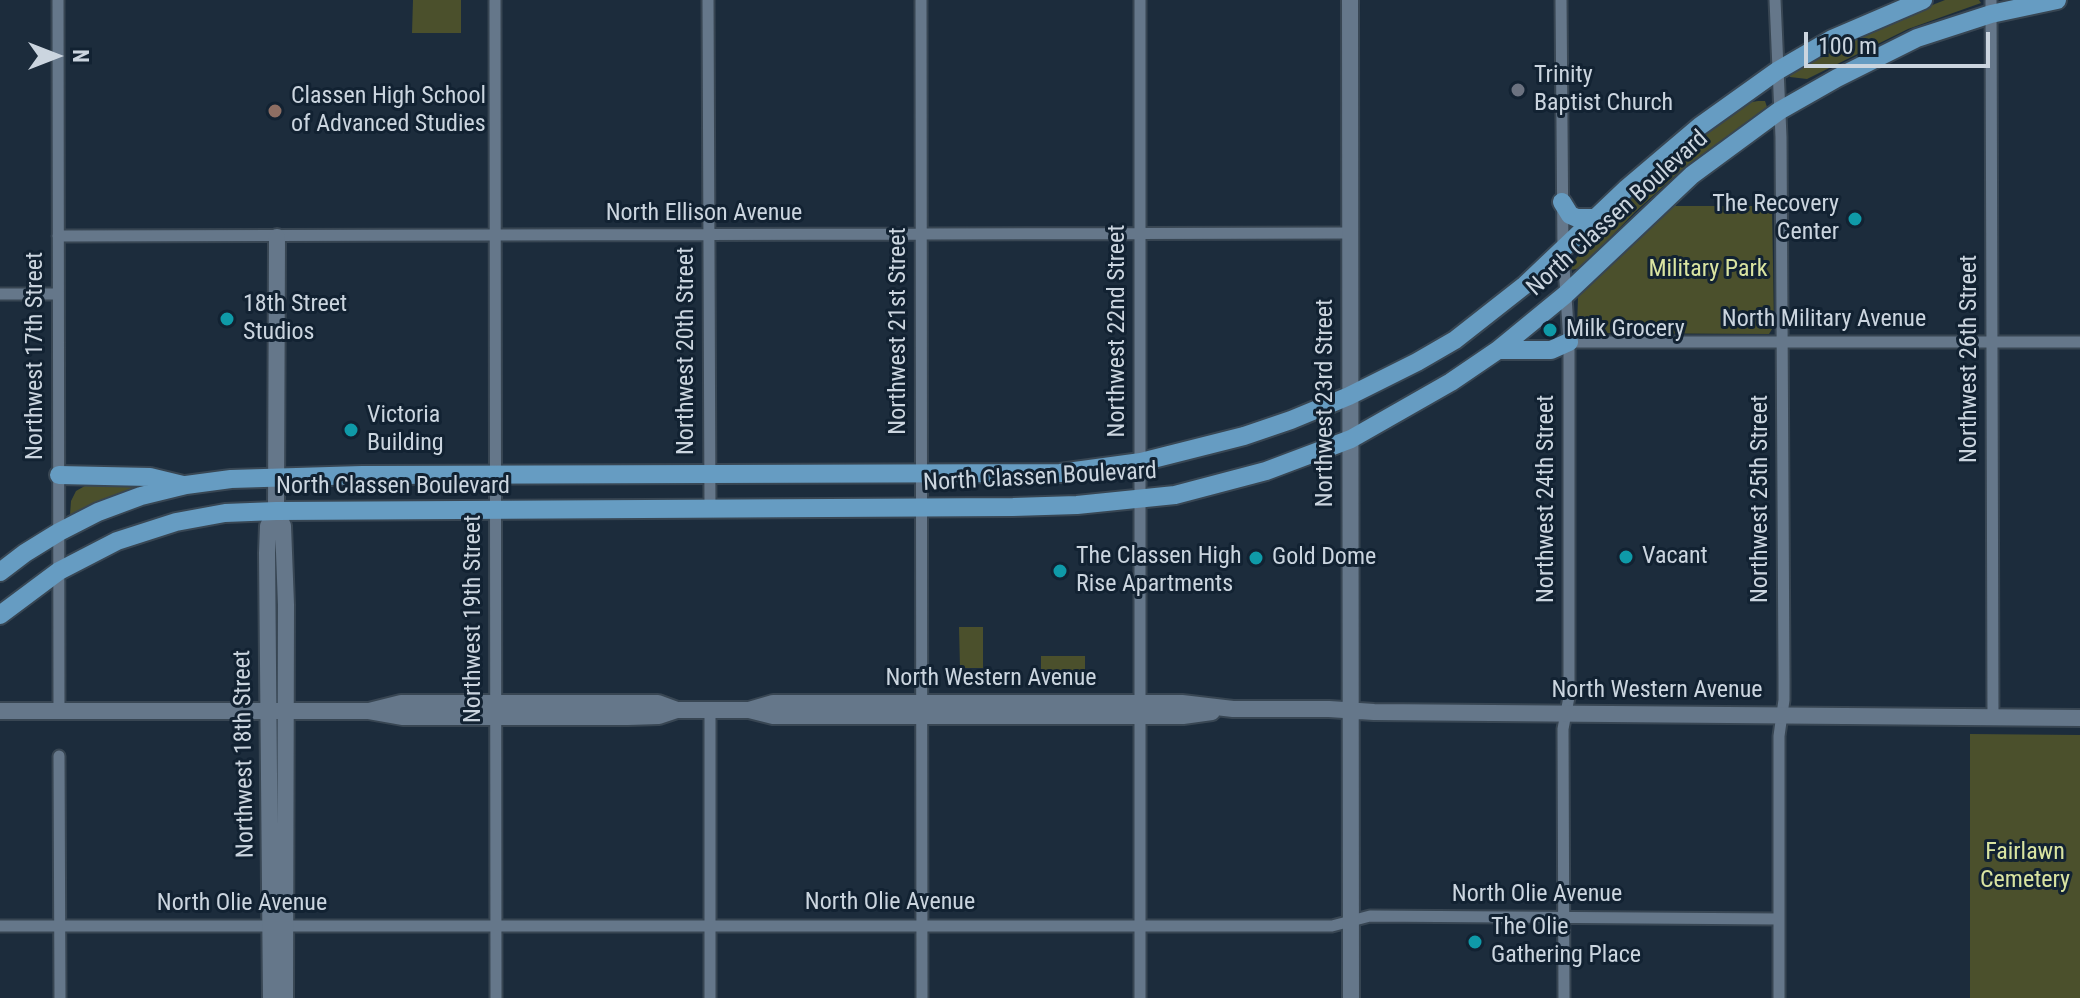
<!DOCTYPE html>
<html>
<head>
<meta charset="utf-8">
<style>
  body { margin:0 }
  #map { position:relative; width:2080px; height:998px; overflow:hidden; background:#1c2c3c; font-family:"Roboto Condensed",sans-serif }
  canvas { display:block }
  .north { position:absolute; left:16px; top:16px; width:80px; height:80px; -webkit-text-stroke:6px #122232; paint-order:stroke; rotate:90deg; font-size:22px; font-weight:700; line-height:32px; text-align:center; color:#cbd5df }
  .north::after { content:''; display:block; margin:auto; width:28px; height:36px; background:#cbd5df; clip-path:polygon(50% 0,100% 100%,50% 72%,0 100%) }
  .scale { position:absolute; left:1804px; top:32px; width:186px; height:36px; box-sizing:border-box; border:4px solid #cbd5df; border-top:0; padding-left:10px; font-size:24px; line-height:28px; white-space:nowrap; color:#cbd5df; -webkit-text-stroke:6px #122232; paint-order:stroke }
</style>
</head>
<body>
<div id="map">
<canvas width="2080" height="998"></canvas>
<div class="north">N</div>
<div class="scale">100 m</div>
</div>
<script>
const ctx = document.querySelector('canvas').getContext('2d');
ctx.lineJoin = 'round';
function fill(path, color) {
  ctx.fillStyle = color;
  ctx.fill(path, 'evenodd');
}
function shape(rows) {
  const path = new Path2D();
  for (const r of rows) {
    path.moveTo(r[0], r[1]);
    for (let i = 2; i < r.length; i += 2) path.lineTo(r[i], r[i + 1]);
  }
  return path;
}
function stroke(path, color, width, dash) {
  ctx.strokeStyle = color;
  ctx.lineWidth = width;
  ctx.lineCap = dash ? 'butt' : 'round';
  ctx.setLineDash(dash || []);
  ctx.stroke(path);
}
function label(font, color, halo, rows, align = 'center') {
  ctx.font = font + ' "Roboto Condensed",sans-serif';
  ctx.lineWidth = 6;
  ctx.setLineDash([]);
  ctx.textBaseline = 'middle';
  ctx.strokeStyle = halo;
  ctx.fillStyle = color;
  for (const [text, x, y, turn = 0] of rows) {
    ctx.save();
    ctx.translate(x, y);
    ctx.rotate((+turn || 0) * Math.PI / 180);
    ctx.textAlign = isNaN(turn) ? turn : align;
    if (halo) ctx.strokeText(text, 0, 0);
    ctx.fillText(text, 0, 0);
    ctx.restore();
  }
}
fill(shape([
  [413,0,461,0,461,33,412,33],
  [1945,0,1979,0,1981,3,1908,29,1807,79,1790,77,1789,74,1864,32],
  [1758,101,1765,101,1767,107,1684,168,1635,212,1581,268,1571,270,1568,267,1653,175,1746,103],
  [1673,203,1676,206,1772,206,1774,326,1769,334,1584,333,1577,328,1578,297],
  [90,483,145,484,74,515,70,515,71,501,76,491],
  [959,627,983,627,983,668,960,668],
  [1041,656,1085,656,1085,681,1041,682],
  [1970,734,2080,735,2080,998,1970,998]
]), '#4b502c');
const street = shape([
  [58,0,59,711],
  [495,0,496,998],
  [708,0,710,509],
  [921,0,922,998],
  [1140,0,1140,998],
  [1561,0,1563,251,1569,342,1569,697,1563,729,1564,998],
  [1775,0,1781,137,1784,678,1784,700,1779,736,1779,998],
  [1991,0,1993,717],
  [58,236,1350,233],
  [0,294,58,294],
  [1569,342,2080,342],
  [710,710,710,998],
  [59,756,60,998],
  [0,926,1332,926,1370,916,1779,919]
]);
const secondary = shape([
  [1350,0,1351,998],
  [277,237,276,511,283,526,286,605,285,998],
  [749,710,773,703,1182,703,1233,709,1329,709,1374,712,2080,718],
  [0,711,369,711,403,717,628,717,659,716,677,710],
  [369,711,401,703,658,703,677,710,749,710,773,716,1183,716,1212,712],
  [271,998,267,553,268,526,276,511]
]);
const primary = shape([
  [1562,202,1570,215,1577,218,1596,218],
  [1498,350,1551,350,1569,342],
  [59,475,150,477,183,485],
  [0,572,25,553,59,532,98,512,141,496,186,485,231,479,362,475,1060,473,1141,462,1244,436,1291,420,1349,396,1417,362,1455,340,1525,285,1627,188,1700,126,1777,71,1832,39,1923,0],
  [0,615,59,571,117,541,176,522,225,513,276,511,1013,507,1077,505,1175,495,1266,471,1351,439,1451,382,1498,350,1565,295,1692,175,1779,111,1837,78,1917,38,1991,14,2057,0]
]);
stroke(street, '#384653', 15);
stroke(secondary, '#384653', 20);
stroke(primary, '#384653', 22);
stroke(street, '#65778a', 11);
stroke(secondary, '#65778a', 16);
stroke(primary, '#669cc2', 18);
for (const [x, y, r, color] of [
  [1518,90,8,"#6b7280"],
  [275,111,8,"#8d6e63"],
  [1855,219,8,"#0f9aa8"],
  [227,319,8,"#0f9aa8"],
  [1550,330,8,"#0f9aa8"],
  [351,430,8,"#0f9aa8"],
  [1626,557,8,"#0f9aa8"],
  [1256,558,8,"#0f9aa8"],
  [1060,571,8,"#0f9aa8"],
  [1475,942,8,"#0f9aa8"]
]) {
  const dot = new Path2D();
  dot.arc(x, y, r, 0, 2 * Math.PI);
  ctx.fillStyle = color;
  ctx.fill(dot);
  stroke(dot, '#122232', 3);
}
label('24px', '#cbd5df', '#122232', [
  ["Trinity",1534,76],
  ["Baptist Church",1534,104],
  ["Classen High School",291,97],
  ["of Advanced Studies",291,125],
  ["The Recovery",1839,205,"right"],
  ["Center",1839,233,"right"],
  ["18th Street",243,305],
  ["Studios",243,333],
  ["Milk Grocery",1566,330],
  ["Victoria",367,416],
  ["Building",367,444],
  ["The Classen High",1076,557],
  ["Rise Apartments",1076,585],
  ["Vacant",1642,557],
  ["Gold Dome",1272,558],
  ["The Olie",1491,928],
  ["Gathering Place",1491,956]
], 'left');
label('24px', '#cbd5df', '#122232', [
  ["North Ellison Avenue",704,214],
  ["North Classen Boulevard",1618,214,-42],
  ["North Military Avenue",1824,320],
  ["Northwest 21st Street",899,331,-90],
  ["Northwest 22nd Street",1118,331,-90],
  ["Northwest 20th Street",687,351,-90],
  ["Northwest 17th Street",36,356,-90],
  ["Northwest 26th Street",1970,359,-90],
  ["Northwest 23rd Street",1326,403,-90],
  ["North Classen Boulevard",1040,478,-3],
  ["North Classen Boulevard",393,487],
  ["Northwest 24th Street",1547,499,-90],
  ["Northwest 25th Street",1761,499,-90],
  ["Northwest 19th Street",474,619,-90],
  ["North Western Avenue",991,679],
  ["North Western Avenue",1657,691],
  ["Northwest 18th Street",245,754,-91],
  ["North Olie Avenue",1537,895],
  ["North Olie Avenue",890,903],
  ["North Olie Avenue",242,904]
]);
label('24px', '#dae4a1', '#122232', [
  ["Military Park",1708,270],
  ["Fairlawn",2025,853],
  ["Cemetery",2025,881]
]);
</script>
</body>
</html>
